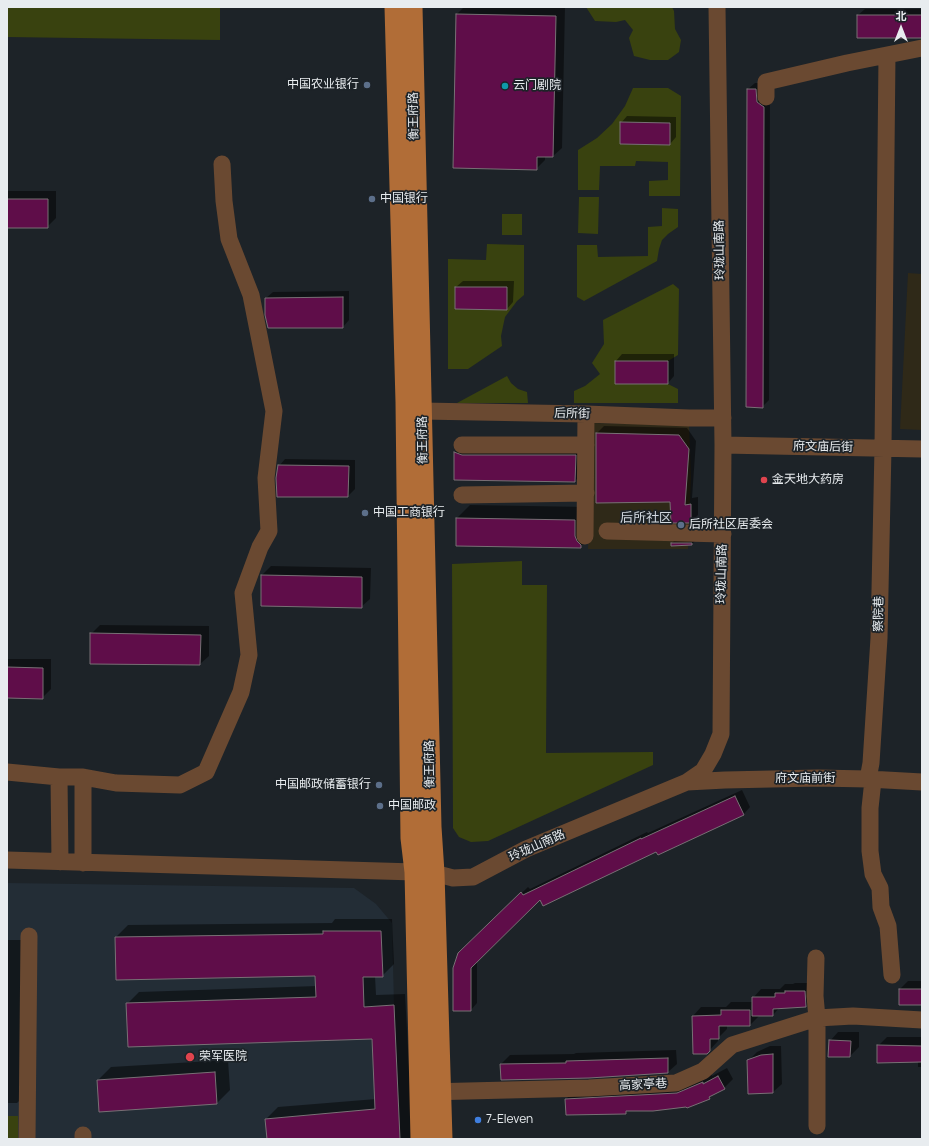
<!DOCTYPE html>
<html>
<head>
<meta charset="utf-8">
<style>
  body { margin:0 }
  #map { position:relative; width:929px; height:1146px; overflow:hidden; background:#1d2328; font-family:Manrope,"Noto Sans SC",sans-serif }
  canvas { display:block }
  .frame { position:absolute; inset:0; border:8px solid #e8ecef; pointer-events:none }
  .north { position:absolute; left:881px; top:8px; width:40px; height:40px; -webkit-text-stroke:3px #1d2328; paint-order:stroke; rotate:0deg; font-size:11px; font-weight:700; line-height:16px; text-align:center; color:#e8ecef }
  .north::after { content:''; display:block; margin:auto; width:14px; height:18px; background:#e8ecef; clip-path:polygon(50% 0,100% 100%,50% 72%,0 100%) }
</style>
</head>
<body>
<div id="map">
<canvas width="929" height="1146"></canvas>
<div class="frame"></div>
<div class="north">北</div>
</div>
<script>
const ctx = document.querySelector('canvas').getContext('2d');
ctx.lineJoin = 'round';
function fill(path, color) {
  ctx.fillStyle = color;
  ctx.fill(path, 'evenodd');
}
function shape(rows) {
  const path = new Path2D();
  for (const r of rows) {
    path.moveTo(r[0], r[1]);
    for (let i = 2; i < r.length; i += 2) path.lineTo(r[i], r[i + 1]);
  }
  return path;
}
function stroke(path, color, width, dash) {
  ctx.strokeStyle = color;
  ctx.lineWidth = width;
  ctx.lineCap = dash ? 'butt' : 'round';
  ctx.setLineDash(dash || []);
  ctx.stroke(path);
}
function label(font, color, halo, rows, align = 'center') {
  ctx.font = font + ' Manrope,"Noto Sans SC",sans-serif';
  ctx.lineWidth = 3.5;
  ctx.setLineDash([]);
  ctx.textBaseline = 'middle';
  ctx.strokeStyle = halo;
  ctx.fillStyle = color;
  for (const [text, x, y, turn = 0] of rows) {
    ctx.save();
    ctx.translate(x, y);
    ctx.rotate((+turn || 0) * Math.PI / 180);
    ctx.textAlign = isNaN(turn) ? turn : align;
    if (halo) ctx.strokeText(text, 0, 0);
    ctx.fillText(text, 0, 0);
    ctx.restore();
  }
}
fill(shape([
  [908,273,922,274,922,430,900,429],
  [592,423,689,425,691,477,688,549,588,549]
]), '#2f2918');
fill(shape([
  [7,883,354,888,376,904,392,923,394,1005,370,1007,377,1139,7,1139]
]), '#232d36');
fill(shape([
  [7,7,220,8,220,40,7,37],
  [586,7,672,7,674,11,675,29,681,40,679,52,668,60,650,60,634,56,629,38,633,30,625,20,616,22,595,21],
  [633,88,668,88,681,96,680,196,649,196,649,181,668,180,668,162,636,161,635,166,600,166,599,190,578,190,578,150,597,138,612,124,625,106],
  [620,122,670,123,670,145,620,144],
  [579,197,599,197,598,234,578,233],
  [662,208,678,209,678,227,668,234,662,240,659,249,657,261,584,301,577,297,577,245,597,245,598,257,648,256,648,227,662,226],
  [502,214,522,214,522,235,502,235],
  [487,244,524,245,524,295,517,301,505,317,501,336,502,346,468,369,448,369,448,259,486,260],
  [455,287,507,287,507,309,455,309],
  [673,284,679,289,678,355,668,361,615,361,615,384,668,384,678,389,678,403,574,403,574,391,585,386,600,374,592,363,604,344,603,320],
  [507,376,511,383,518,389,527,392,528,403,457,403],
  [522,561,522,585,547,585,546,753,653,752,653,765,488,841,471,842,459,837,453,828,452,564],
  [7,1116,18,1116,18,1139,7,1139]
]), '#39420f');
fill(shape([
  [464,7,565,7,562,148,553,156,545,156,545,160,536,169,454,167,457,14],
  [865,9,922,9,922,37,858,15],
  [755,83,762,83,770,100,769,400,762,407,748,89],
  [627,116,676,117,676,137,670,144,621,123],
  [7,191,56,191,56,218,47,227,7,227],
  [463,281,514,281,513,302,507,309,456,287],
  [349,291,349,320,343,327,266,298,273,292],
  [622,354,674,354,674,376,668,383,616,361],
  [604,426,687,428,696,441,692,498,698,497,698,515,691,522,672,522,671,501,597,433],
  [468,439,588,442,588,468,575,481,455,479,455,452],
  [285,459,355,460,355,489,348,496,278,496,279,466],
  [470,505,588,507,593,534,580,547,457,518],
  [676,539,696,540,692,544,672,543],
  [271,566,371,568,370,599,361,607,262,575],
  [100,625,209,626,209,656,200,664,91,634],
  [7,659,51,659,51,689,42,698,7,697],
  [742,790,750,807,744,814,658,853,657,850,540,898,477,960,477,1003,471,1010,459,953,528,887,530,889,647,832,648,833],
  [335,919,392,919,394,964,382,976,375,976,376,995,405,994,413,1139,268,1139,266,1119,278,1107,376,1099,372,1038,127,1004,139,992,317,986,316,975,116,937,128,925,332,923],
  [7,940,30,940,30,1090,17,1103,7,1103],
  [908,981,922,981,922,1004,900,989],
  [795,983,814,983,814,998,806,1006,780,1007,773,1015,759,1015,759,1016,750,1025,727,1025,727,1029,718,1038,718,1041,707,1053,693,1016,701,1007,726,1007,731,1002,753,1002,753,998,761,989,780,989,785,984,793,984],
  [838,1032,859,1032,859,1047,850,1056,829,1056,830,1041],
  [887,1037,922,1037,922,1067,918,1067,918,1061,878,1046],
  [770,1046,781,1046,782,1084,773,1092,748,1061,757,1052],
  [676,1050,677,1064,668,1072,589,1077,501,1064,510,1055,574,1054,576,1053],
  [228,1060,230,1090,217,1103,98,1080,111,1067],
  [727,1068,733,1079,724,1088,713,1094,709,1098,687,1105,628,1110,626,1113,566,1099,575,1090,711,1074,712,1076]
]), '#0007');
const building = shape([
  [456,14,556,16,553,157,537,157,537,170,453,168,456,14],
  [857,15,922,15,922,38,857,38,857,15],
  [747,89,756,89,757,102,761,105,764,107,763,408,746,407,747,89],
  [620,122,670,123,670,145,620,144,620,122],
  [7,199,48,199,48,228,7,228,7,199],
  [455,287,507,287,507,310,455,309,455,287],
  [343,297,343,328,268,328,265,315,265,298,343,297],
  [615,361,668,361,668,384,615,384,615,361],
  [596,433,679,435,689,449,685,505,691,504,691,523,671,523,670,502,596,503,596,433],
  [454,452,462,455,576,455,575,482,454,480,454,452],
  [278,465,349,466,348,497,277,497,276,478,278,465],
  [456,518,575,520,575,536,577,541,581,545,581,548,456,546,456,518],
  [671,543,692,543,692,545,671,546,671,543],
  [261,575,362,577,362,608,261,606,261,575],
  [90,633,201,635,200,665,90,664,90,633],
  [7,667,43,668,43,699,7,698,7,667],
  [735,796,744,815,658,855,656,852,543,906,540,900,471,968,471,1011,453,1011,453,968,458,953,521,892,523,895,641,838,641,839,735,796],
  [323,931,381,931,383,977,363,977,364,1007,394,1005,400,1139,267,1139,265,1119,375,1109,372,1039,128,1047,126,1003,316,997,315,976,116,980,115,937,323,934,323,931],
  [899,989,922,989,922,1005,899,1005,899,989],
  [785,991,805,991,806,1007,773,1009,773,1016,752,1016,752,997,775,997,775,993,785,993,785,991],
  [721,1010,750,1010,750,1026,719,1026,719,1039,710,1039,710,1051,707,1054,693,1054,692,1016,721,1015,721,1010],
  [829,1040,851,1041,850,1057,828,1057,829,1040],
  [877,1045,922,1046,922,1062,877,1063,877,1045],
  [773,1054,773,1093,748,1094,747,1060,761,1055,773,1054],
  [668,1058,668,1073,589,1078,501,1080,500,1064,566,1063,566,1061,668,1058],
  [215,1072,217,1104,99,1112,97,1080,215,1072],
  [718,1076,725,1089,709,1097,710,1099,687,1108,686,1107,653,1111,626,1111,626,1114,566,1115,565,1099,677,1093,703,1082,703,1084,718,1076]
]);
fill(building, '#5f0d49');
stroke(building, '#787075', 1);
stroke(shape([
  [766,97,766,82,847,63,922,48],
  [422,411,586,414,689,418,723,418],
  [462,445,586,445],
  [723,445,922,449],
  [462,495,586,493],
  [607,531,723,534],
  [585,536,586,414],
  [7,772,59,777,83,777,116,783,180,785,206,772,241,692,249,655,243,593,260,547,269,531,266,478,274,411,251,295,229,239,224,201,222,164],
  [59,777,60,862],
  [868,779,871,763,879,638,883,448,887,55],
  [873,780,870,808,870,851,873,874,880,888,881,907,888,926,892,975],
  [687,782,725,780,818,778,868,779,922,782],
  [7,860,415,872,434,873,453,878,473,877,526,849,687,782,703,771,713,754,721,734,723,445,717,7],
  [83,863,83,777],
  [816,958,815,996,817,1018,817,1126],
  [427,1092,589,1088,676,1083,703,1071,732,1045,817,1018,853,1016,922,1020],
  [83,1135,83,1139],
  [27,1139,29,936]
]), '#6a4931', 17);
stroke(shape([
  [395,7,406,402,411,838,415,872,421,1139],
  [412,7,431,827,434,873,442,1139]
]), '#b16d37', 21);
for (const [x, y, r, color] of [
  [367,85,4,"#5c6f8a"],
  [505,86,4,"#0f9aa8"],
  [372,199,4,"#5c6f8a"],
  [764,480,4,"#e0444e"],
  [365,513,4,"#5c6f8a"],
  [681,525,4,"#5c6f8a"],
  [379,785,4,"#5c6f8a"],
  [380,806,4,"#5c6f8a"],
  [190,1057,5,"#e0444e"],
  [478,1120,4,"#3f7fe0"]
]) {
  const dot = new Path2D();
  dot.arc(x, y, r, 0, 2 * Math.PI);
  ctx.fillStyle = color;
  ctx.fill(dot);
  stroke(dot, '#1d2328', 1.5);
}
label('12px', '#e8ecef', '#1d2328', [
  ["中国农业银行",359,85,"right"],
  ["云门剧院",513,86],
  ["中国银行",380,199],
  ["金天地大药房",772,480],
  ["中国工商银行",373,513],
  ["后所社区居委会",689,525],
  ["中国邮政储蓄银行",371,785,"right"],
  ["中国邮政",388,806],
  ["荣军医院",199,1057],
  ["7-Eleven",486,1120]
], 'left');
label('12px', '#e8ecef', '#1d2328', [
  ["衡王府路",414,116,-91],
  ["玲珑山南路",720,250,-91],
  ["后所街",572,414,1],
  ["衡王府路",423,440,-91],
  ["府文庙后街",823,447,1],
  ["玲珑山南路",722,574,-89],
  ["察院巷",879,614,-89],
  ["衡王府路",430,764,-91],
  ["府文庙前街",805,779],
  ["玲珑山南路",537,846,-24],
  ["高家亭巷",643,1085,-3]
]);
label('13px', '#d2d9e0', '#1d2328', [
  ["后所社区",646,518]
]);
</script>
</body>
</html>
